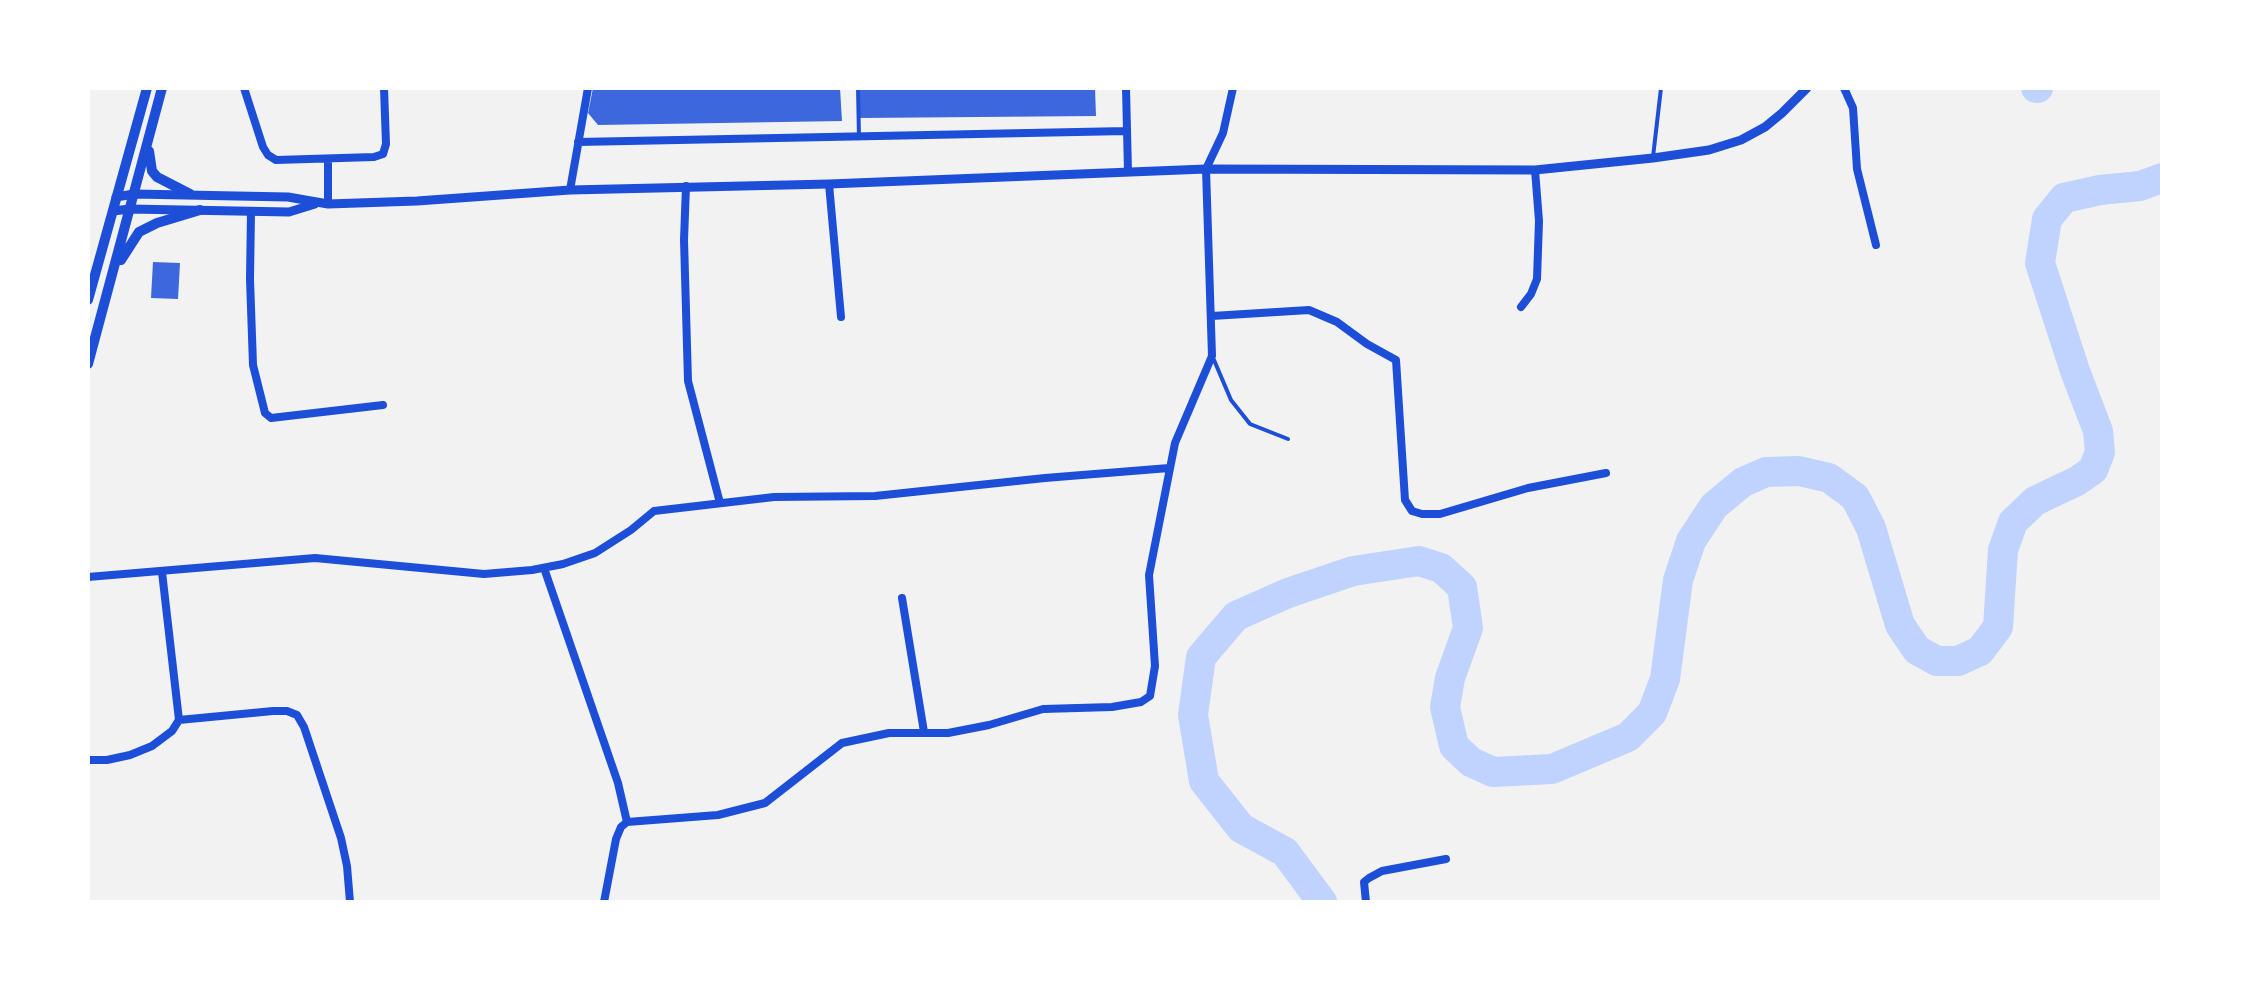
<!DOCTYPE html>
<html>
<head>
<meta charset="utf-8">
<style>
  body { margin:0 }
  #map { position:relative; width:2250px; height:990px; overflow:hidden; background:#f2f2f2; font-family:Roboto,sans-serif }
  canvas { display:block }
  .frame { position:absolute; inset:0; border:90px solid #fff; pointer-events:none }
</style>
</head>
<body>
<div id="map">
<canvas width="2250" height="990"></canvas>
<div class="frame"></div>
</div>
<script>
const ctx = document.querySelector('canvas').getContext('2d');
ctx.lineJoin = 'round';
function shape(rows) {
  const path = new Path2D();
  for (const r of rows) {
    path.moveTo(r[0], r[1]);
    for (let i = 2; i < r.length; i += 2) path.lineTo(r[i], r[i + 1]);
  }
  return path;
}
function stroke(path, color, width, dash) {
  ctx.strokeStyle = color;
  ctx.lineWidth = width;
  ctx.lineCap = dash ? 'butt' : 'round';
  ctx.setLineDash(dash || []);
  ctx.stroke(path);
}
function fill(path, color) {
  ctx.fillStyle = color;
  ctx.fill(path, 'evenodd');
}
stroke(shape([
  [2036,88,2038,88],
  [1322,902,1285,852,1241,828,1204,781,1193,715,1201,657,1236,616,1288,593,1353,571,1419,561,1441,568,1462,587,1468,628,1450,678,1445,707,1454,746,1471,762,1493,772,1552,769,1628,737,1652,713,1665,679,1678,580,1691,541,1714,506,1743,482,1766,472,1799,471,1829,478,1855,497,1871,528,1900,625,1917,650,1937,661,1958,661,1980,651,1998,627,2003,550,2013,522,2035,501,2077,481,2093,470,2100,452,2098,431,2075,371,2040,263,2047,219,2064,198,2100,190,2140,186,2162,178]
]), '#bfd3fe', 30);
fill(shape([
  [593,88,840,88,842,121,598,125,588,113],
  [859,88,1095,88,1096,116,859,118],
  [153,262,180,263,178,299,151,298]
]), '#3d67dc');
stroke(shape([
  [858,88,859,137],
  [1653,157,1661,88],
  [1214,360,1231,400,1250,424,1288,439]
]), '#1d4ed8', 4);
stroke(shape([
  [244,88,263,147,268,155,276,160,374,157,383,154,386,144,384,88],
  [1126,88,1128,172],
  [1844,88,1853,108,1857,169,1876,245],
  [578,142,1127,131],
  [328,159,328,204],
  [829,184,841,317],
  [686,186,684,240,688,381,720,503],
  [570,190,588,88],
  [251,212,250,279,253,365,265,413,271,418,383,405],
  [1521,307,1531,294,1537,279,1539,221,1535,170],
  [1212,316,1309,310,1337,322,1367,344,1396,360,1405,500,1412,511,1422,514,1440,514,1528,488,1606,473],
  [544,568,618,783,627,822],
  [162,572,179,720],
  [88,577,315,558,484,574,532,570,563,564,595,553,631,530,654,511,774,497,875,496,1045,478,1169,468],
  [902,598,924,732],
  [88,760,107,760,130,755,152,746,172,731,179,720,273,711,287,711,297,715,304,727,341,838,347,866,350,902],
  [604,902,616,839,621,827,627,822,718,815,765,803,842,743,889,733,948,733,989,725,1043,709,1112,707,1141,702,1150,696,1155,666,1149,575,1175,443,1212,356,1206,169,1223,133,1233,88],
  [1366,902,1364,882,1369,878,1382,871,1446,859]
]), '#1d4ed8', 8);
stroke(shape([
  [116,197,134,194,288,197,328,204,417,201,570,190,829,184,1206,169,1535,170,1653,158,1709,150,1741,140,1765,127,1782,113,1807,88],
  [113,211,130,209,289,212,315,204]
]), '#1d4ed8', 9);
stroke(shape([
  [149,151,152,171,157,177,190,194],
  [121,260,139,232,157,223,200,210],
  [88,300,147,88],
  [88,364,162,88]
]), '#1d4ed8', 10);
</script>
</body>
</html>
